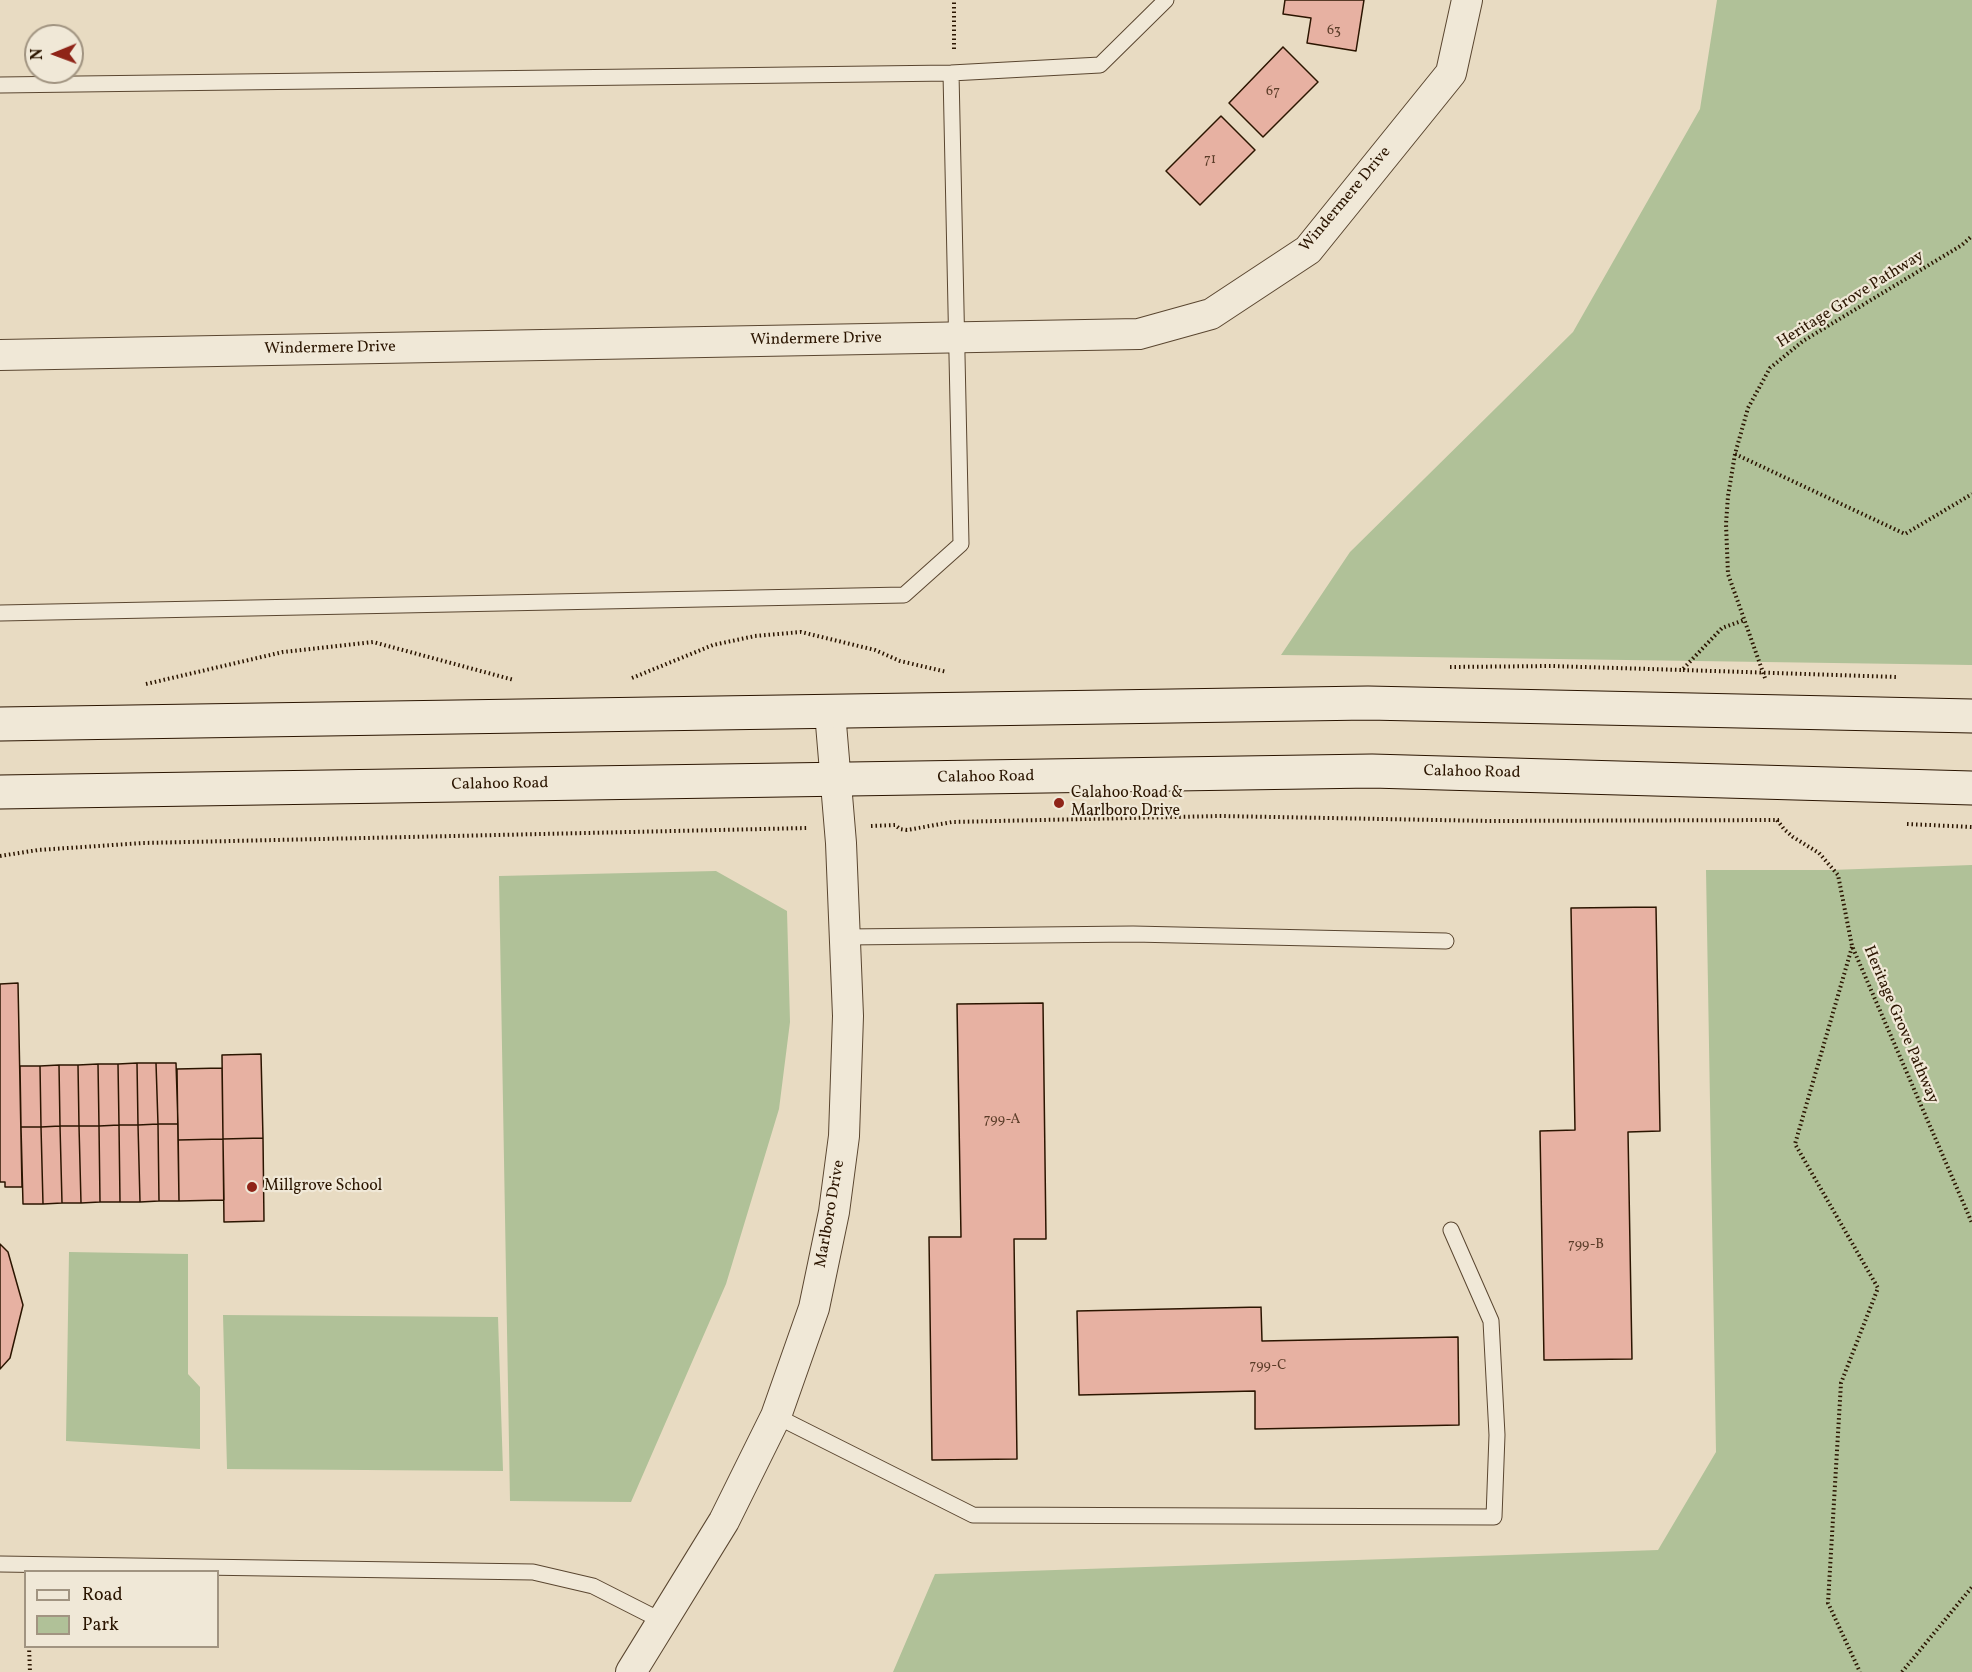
<!DOCTYPE html>
<html>
<head>
<meta charset="utf-8">
<style>
  body { margin:0 }
  #map { position:relative; width:1972px; height:1672px; overflow:hidden; background:#e8dbc2; font-family:Vollkorn,serif }
  canvas { display:block }
  .legend { position:absolute; left:24px; top:1570px; width:195px; height:78px; box-sizing:border-box; background:#f0e8d7; border:2px solid #a19481; margin:0; padding:8px 10px; list-style:none; font-size:18px; color:#2b1500 }
  .legend li { display:flex; align-items:center; gap:12px; height:30px }
  .legend b { width:30px; border:2px solid #a19481 }
  .north { position:absolute; left:24px; top:24px; width:60px; height:60px; box-sizing:border-box; background:#f0e8d7; border:2px solid #a19481; border-radius:50%; rotate:269deg; font-size:16px; font-weight:700; line-height:24px; text-align:center; color:#2b1500 }
  .north::after { content:''; display:block; margin:auto; width:21px; height:27px; background:#8f2418; clip-path:polygon(50% 0,100% 100%,50% 72%,0 100%) }
</style>
</head>
<body>
<div id="map">
<canvas width="1972" height="1672"></canvas>
<ul class="legend">
<li><b style="height:8px;background:#f0e8d7"></b>Road</li>
<li><b style="height:16px;background:#b0c198"></b>Park</li>
</ul>
<div class="north">N</div>
</div>
<script>
const ctx = document.querySelector('canvas').getContext('2d');
ctx.lineJoin = 'round';
function fill(path, color) {
  ctx.fillStyle = color;
  ctx.fill(path, 'evenodd');
}
function shape(rows) {
  const path = new Path2D();
  for (const r of rows) {
    path.moveTo(r[0], r[1]);
    for (let i = 2; i < r.length; i += 2) path.lineTo(r[i], r[i + 1]);
  }
  return path;
}
function stroke(path, color, width, dash) {
  ctx.strokeStyle = color;
  ctx.lineWidth = width;
  ctx.lineCap = dash ? 'butt' : 'round';
  ctx.setLineDash(dash || []);
  ctx.stroke(path);
}
function label(font, color, halo, rows, align = 'center') {
  ctx.font = font + ' Vollkorn,serif';
  ctx.lineWidth = 4.5;
  ctx.setLineDash([]);
  ctx.textBaseline = 'middle';
  ctx.strokeStyle = halo;
  ctx.fillStyle = color;
  for (const [text, x, y, turn = 0] of rows) {
    ctx.save();
    ctx.translate(x, y);
    ctx.rotate((+turn || 0) * Math.PI / 180);
    ctx.textAlign = isNaN(turn) ? turn : align;
    if (halo) ctx.strokeText(text, 0, 0);
    ctx.fillText(text, 0, 0);
    ctx.restore();
  }
}
fill(shape([
  [1717,0,1972,0,1972,665,1281,655,1350,552,1573,332,1700,109],
  [1972,865,1972,1672,893,1672,935,1574,1658,1550,1716,1452,1706,870,1831,870],
  [716,871,787,911,790,1022,779,1109,726,1284,631,1502,510,1501,499,876],
  [69,1252,188,1254,188,1374,200,1387,200,1449,66,1441],
  [223,1315,498,1317,503,1471,227,1469]
]), '#b0c198');
const building = shape([
  [1285,0,1364,0,1356,51,1307,43,1311,18,1283,14,1285,0],
  [1283,47,1318,82,1263,137,1229,103,1283,47],
  [1221,116,1255,150,1200,205,1166,171,1221,116],
  [1656,907,1660,1131,1628,1132,1632,1359,1544,1360,1540,1131,1575,1130,1571,908,1656,907],
  [18,983,22,1187,5,1187,5,1182,0,1182,0,984,18,983],
  [1043,1003,1046,1239,1014,1239,1017,1459,932,1460,929,1237,961,1237,957,1004,1043,1003],
  [261,1054,263,1138,223,1139,222,1055,261,1054],
  [137,1063,138,1125,119,1125,118,1064,137,1063],
  [137,1063,156,1063,158,1124,138,1125,137,1063],
  [156,1063,176,1063,178,1124,158,1124,156,1063],
  [98,1064,118,1064,119,1125,99,1126,98,1064],
  [98,1064,99,1126,79,1126,78,1065,98,1064],
  [59,1065,78,1065,79,1126,60,1126,59,1065],
  [59,1065,60,1126,41,1127,40,1066,59,1065],
  [20,1066,40,1066,41,1127,21,1127,20,1066],
  [222,1068,223,1139,178,1140,177,1069,222,1068],
  [158,1124,159,1201,140,1202,138,1125,158,1124],
  [158,1124,178,1124,179,1201,159,1201,158,1124],
  [119,1125,138,1125,140,1202,120,1202,119,1125],
  [119,1125,120,1202,100,1202,99,1126,119,1125],
  [60,1126,79,1126,81,1203,62,1203,60,1126],
  [60,1126,62,1203,43,1204,41,1127,60,1126],
  [79,1126,99,1126,100,1202,81,1203,79,1126],
  [21,1127,41,1127,43,1204,23,1204,21,1127],
  [263,1138,264,1221,224,1222,223,1139,263,1138],
  [223,1139,224,1200,179,1201,178,1140,223,1139],
  [0,1244,8,1252,23,1305,10,1358,0,1369,0,1244],
  [1261,1307,1262,1341,1458,1337,1459,1425,1255,1429,1255,1391,1079,1395,1077,1311,1261,1307]
]);
fill(building, '#e7b1a2');
stroke(building, '#2b1500', 1.5);
const service = shape([
  [0,85,951,73,1100,65,1166,0],
  [0,613,904,595,961,544,951,73],
  [846,937,1133,934,1446,941],
  [776,1416,973,1515,1494,1517,1497,1435,1491,1321,1451,1230],
  [0,1564,533,1572,593,1586,662,1621]
]);
const minor = shape([
  [0,355,1139,334,1211,314,1308,250,1451,73,1467,0],
  [631,1672,724,1521,776,1416,814,1308,834,1212,844,1136,848,1016,841,843,830,712]
]);
const secondary = shape([
  [0,724,1368,703,1972,716],
  [0,792,1372,771,1972,788]
]);
stroke(service, '#5a4630', 17);
stroke(minor, '#5a4630', 32);
stroke(secondary, '#2b1500', 35);
stroke(shape([
  [954,49,954,0],
  [1735,454,1905,534,1972,494],
  [1450,667,1551,666,1682,670,1722,628,1744,620],
  [1683,670,1897,677],
  [632,678,713,645,755,636,801,632,875,650,900,661,947,672],
  [1765,678,1728,574,1726,524,1728,496,1735,454,1748,408,1770,368,1803,341,1962,245,1972,236],
  [146,684,283,652,373,642,514,680],
  [1777,820,1784,829,1793,837,1819,853,1838,875,1852,946,1972,1223],
  [1907,824,1972,827],
  [871,826,895,825,900,829,907,830,952,822,1220,816,1489,821,1779,820],
  [0,856,38,850,143,843,807,828],
  [1852,947,1795,1144,1878,1288,1841,1383,1828,1603,1860,1672],
  [29,1646,30,1672],
  [1902,1672,1972,1587]
]), '#2b1500', 4, [1.5, 3]);
stroke(service, '#f0e8d7', 15);
stroke(minor, '#f0e8d7', 30);
stroke(secondary, '#f0e8d7', 33);
for (const [x, y, r, color] of [
  [1059,803,6,"#8f2418"],
  [252,1187,6,"#8f2418"]
]) {
  const dot = new Path2D();
  dot.arc(x, y, r, 0, 2 * Math.PI);
  ctx.fillStyle = color;
  ctx.fill(dot);
  stroke(dot, '#f0e8d7', 2);
}
label('14px', '#5a3c28', null, [
  ["63",1334,31],
  ["67",1273,92],
  ["71",1210,160],
  ["799-A",1002,1120],
  ["799-B",1586,1245],
  ["799-C",1268,1366]
]);
label('16px', '#2b1500', '#f0e8d7', [
  ["Windermere Drive",1346,200,-50],
  ["Heritage Grove Pathway",1851,300,-32],
  ["Windermere Drive",816,340,-1],
  ["Windermere Drive",330,349,-1],
  ["Calahoo Road",1472,773,1],
  ["Calahoo Road",986,778,-1],
  ["Calahoo Road",500,785,-1],
  ["Heritage Grove Pathway",1900,1025,67],
  ["Marlboro Drive",831,1214,-80]
]);
label('16px', '#2b1500', '#f0e8d7', [
  ["Calahoo Road &",1071,794],
  ["Marlboro Drive",1071,812],
  ["Millgrove School",264,1187]
], 'left');
</script>
</body>
</html>
